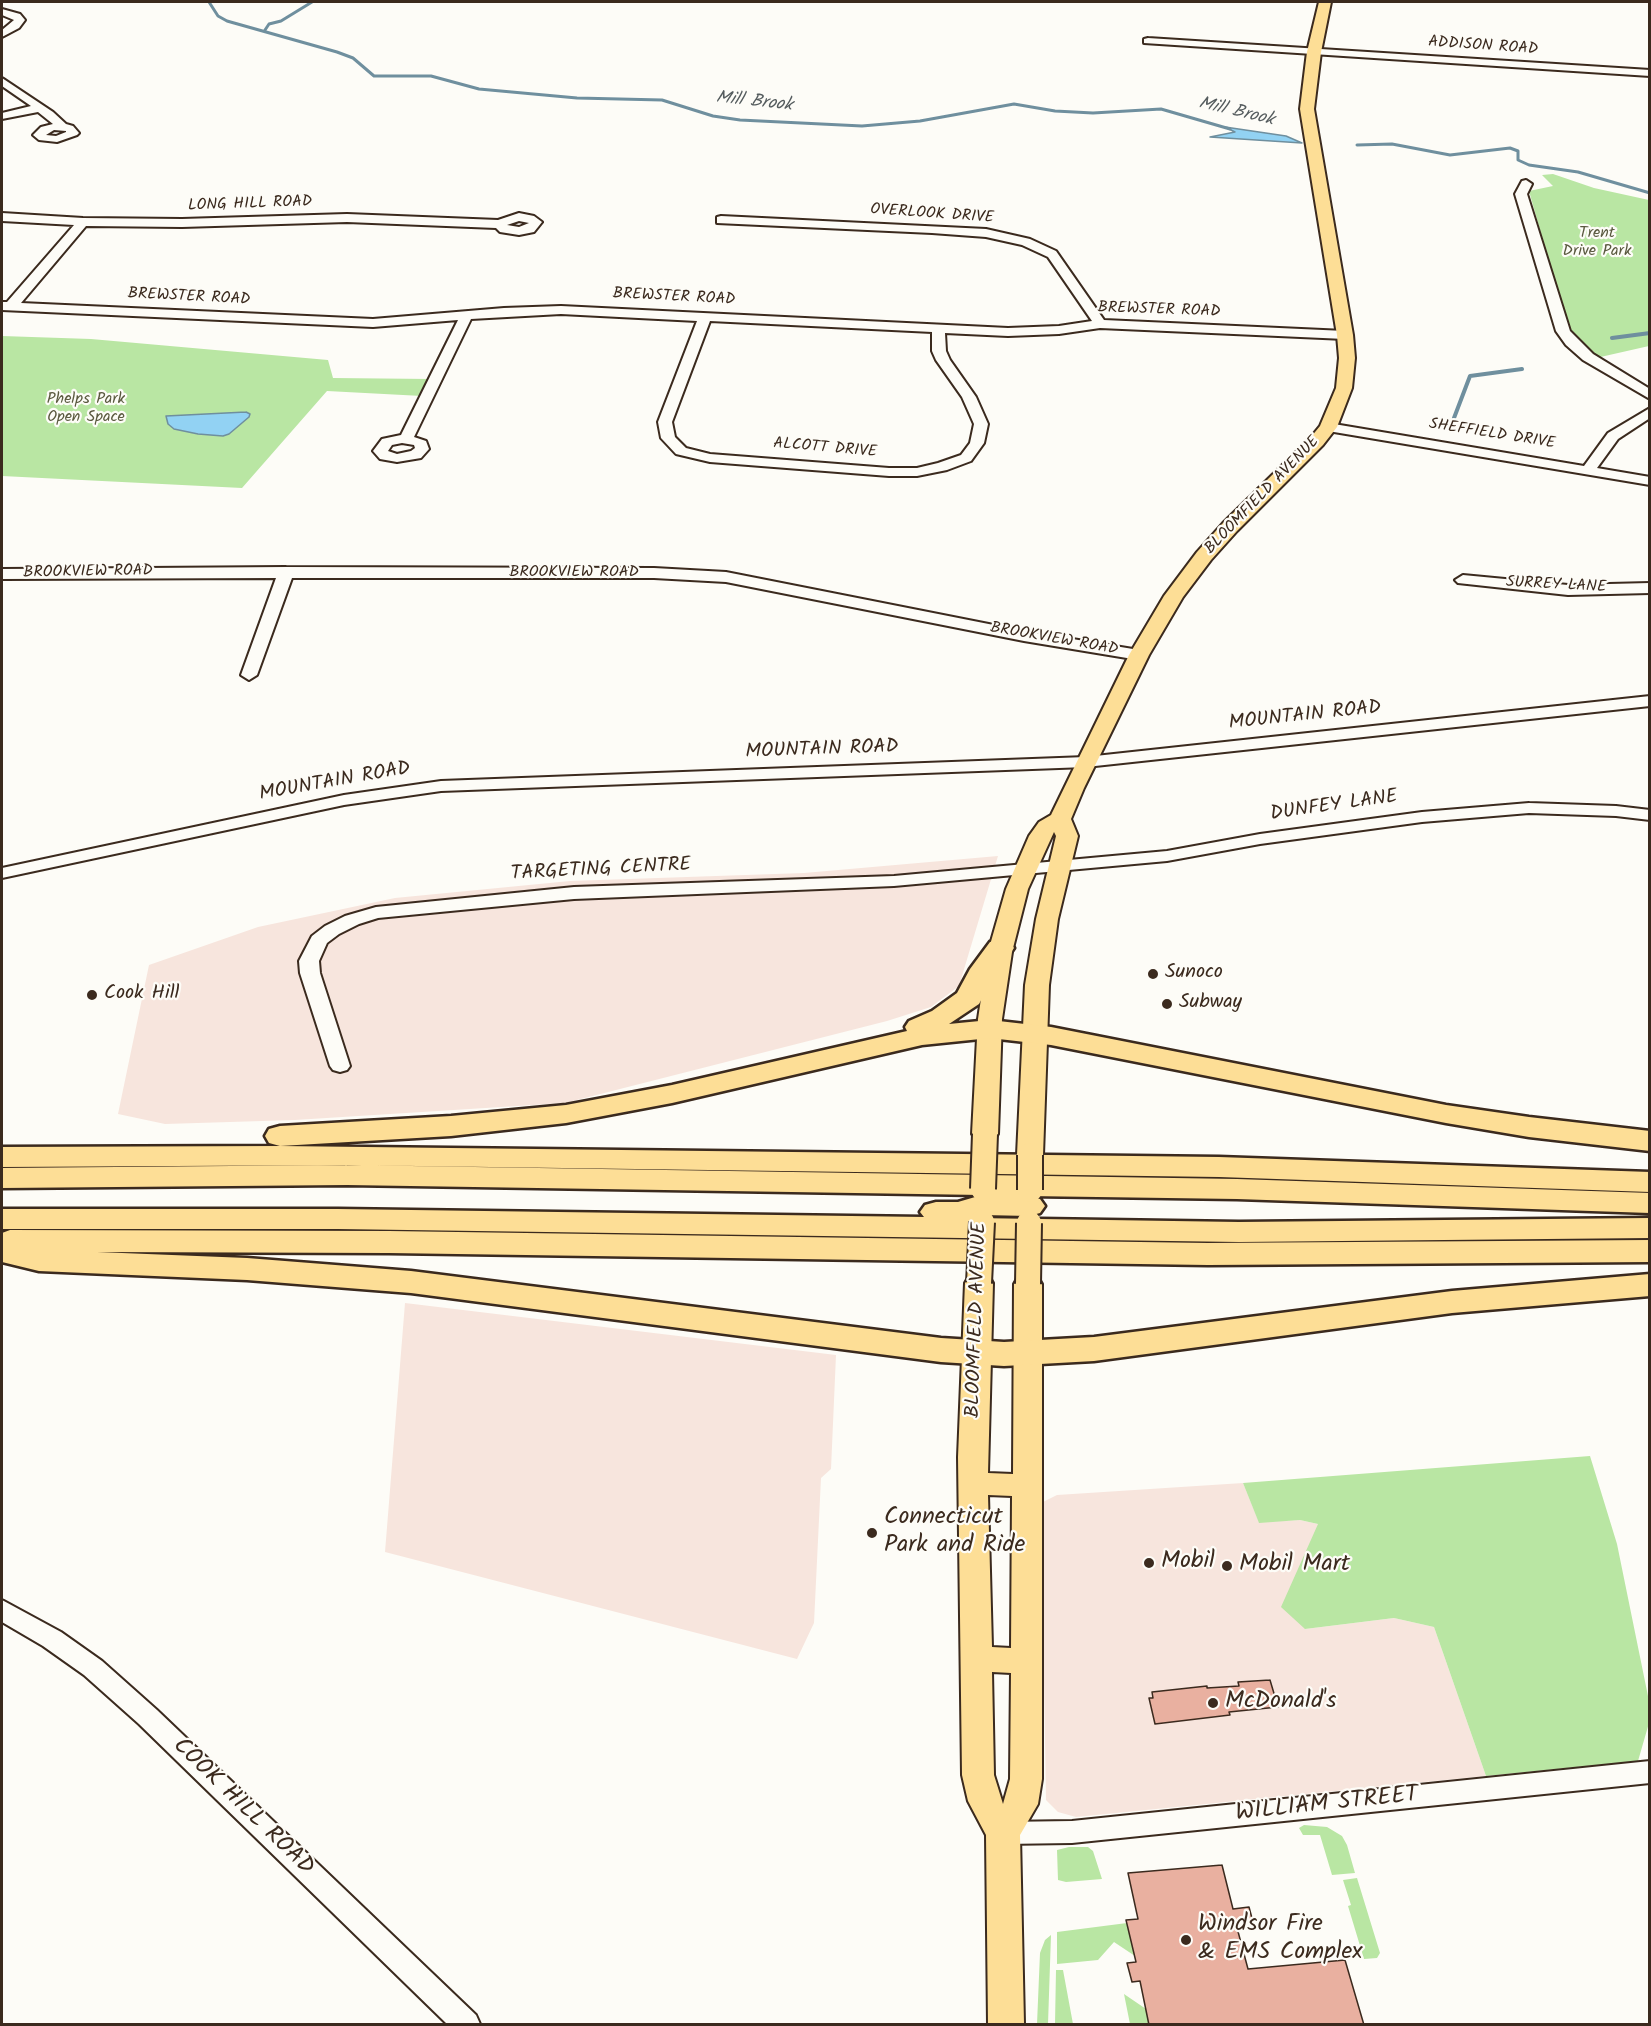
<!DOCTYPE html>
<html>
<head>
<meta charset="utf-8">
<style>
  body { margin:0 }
  #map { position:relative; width:1651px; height:2026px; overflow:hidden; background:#fdfcf7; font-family:Kalam,sans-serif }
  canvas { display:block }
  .frame { position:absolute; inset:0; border:3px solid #3b2a1e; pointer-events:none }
</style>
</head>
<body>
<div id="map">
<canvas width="1651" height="2026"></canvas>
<div class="frame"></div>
</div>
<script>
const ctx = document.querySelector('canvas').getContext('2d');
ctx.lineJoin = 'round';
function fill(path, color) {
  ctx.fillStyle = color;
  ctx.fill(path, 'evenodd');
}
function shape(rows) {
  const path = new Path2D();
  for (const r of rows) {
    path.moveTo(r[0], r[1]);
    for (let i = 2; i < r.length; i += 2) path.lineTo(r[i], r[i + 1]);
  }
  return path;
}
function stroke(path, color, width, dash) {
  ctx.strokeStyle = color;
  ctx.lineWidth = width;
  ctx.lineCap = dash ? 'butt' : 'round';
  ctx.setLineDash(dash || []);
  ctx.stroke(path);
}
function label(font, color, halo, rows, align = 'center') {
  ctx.font = font + ' Kalam,sans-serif';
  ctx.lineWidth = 4.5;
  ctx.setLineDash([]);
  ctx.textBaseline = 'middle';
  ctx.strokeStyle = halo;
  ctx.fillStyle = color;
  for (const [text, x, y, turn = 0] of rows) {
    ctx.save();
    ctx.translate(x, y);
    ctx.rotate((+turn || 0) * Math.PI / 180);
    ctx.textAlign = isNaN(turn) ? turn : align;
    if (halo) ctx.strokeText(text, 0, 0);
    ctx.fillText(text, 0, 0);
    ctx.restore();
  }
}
fill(shape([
  [998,856,959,986,931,1007,887,1021,565,1103,295,1120,165,1124,118,1114,149,965,258,927,395,898,570,881,804,873],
  [405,1303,836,1355,831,1469,821,1478,814,1623,797,1659,385,1552],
  [1243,1483,1259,1522,1300,1520,1318,1524,1305,1629,1394,1618,1434,1627,1486,1776,1076,1817,1058,1812,1046,1800,1041,1503,1057,1495]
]), '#f7e5dd');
fill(shape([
  [1553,174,1594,188,1649,200,1649,346,1596,358,1569,333,1529,191,1553,186,1542,175],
  [2,336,91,339,328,360,333,378,431,379,422,396,327,391,242,488,2,476],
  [1590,1456,1617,1544,1649,1701,1649,1723,1638,1761,1486,1776,1434,1627,1394,1618,1305,1629,1281,1607,1318,1524,1300,1520,1259,1523,1243,1483],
  [1304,1825,1327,1827,1342,1836,1347,1845,1355,1873,1332,1875,1320,1835,1303,1835,1299,1828],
  [1069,1847,1088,1847,1093,1851,1102,1879,1066,1882,1058,1880,1057,1850],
  [1357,1878,1380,1953,1377,1958,1364,1959,1348,1906,1351,1905,1343,1880],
  [1127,1923,1135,1956,1114,1942,1098,1960,1057,1964,1057,1932],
  [1051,1935,1048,2024,1037,2024,1040,1953,1045,1940],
  [1056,1970,1063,1970,1073,2024,1055,2024],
  [1124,1994,1146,2009,1149,2024,1130,2024]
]), '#b9e6a3');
const water = shape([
  [1225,127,1286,136,1302,143,1210,137,1235,132,1225,127],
  [246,412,250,414,249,417,229,434,223,436,198,434,174,429,168,424,166,416,246,412]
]);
fill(water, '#92d2f3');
stroke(water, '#6f8f9e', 1.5);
stroke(shape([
  [209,2,218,16,227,21,337,52,353,58,374,76,431,76,479,89,577,98,662,100,713,116,740,120,862,126,920,121,1014,104,1055,111,1093,113,1161,109,1230,129],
  [265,30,269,24,281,21,312,2],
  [1357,145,1392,144,1450,155,1510,148,1518,151,1518,160,1529,165,1578,172,1650,193]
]), '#6f8f9e', 3);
stroke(shape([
  [1612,338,1650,333],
  [1454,418,1470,376,1522,369]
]), '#6f8f9e', 4);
const building = shape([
  [1270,1680,1278,1707,1229,1712,1230,1715,1155,1724,1149,1698,1153,1698,1152,1692,1207,1686,1207,1688,1239,1686,1238,1682,1270,1680],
  [1222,1865,1233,1909,1249,1907,1253,1922,1236,1924,1248,1969,1345,1960,1364,2025,1149,2025,1140,1981,1132,1982,1127,1963,1136,1962,1126,1920,1138,1919,1128,1873,1222,1865]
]);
fill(building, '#e9b0a0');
stroke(building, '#3b2a1e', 1.5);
const minor = shape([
  [2,9,20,14,25,20,19,28,2,37,2,30,14,20,2,15,2,9],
  [1148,38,1650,70,1650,76,1144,43,1144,39,1148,38],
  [2,78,53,112,66,124,73,126,79,133,77,135,57,142,39,140,33,135,41,127,53,124,38,112,2,119,2,113,31,106,2,86,2,78],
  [54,130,66,131,66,132,56,136,46,135,54,130],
  [1526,180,1532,184,1527,194,1570,331,1593,354,1650,389,1650,399,1583,360,1566,345,1556,331,1515,194,1522,181,1526,180],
  [2,213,83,218,182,219,347,214,498,220,519,213,534,216,542,222,534,232,519,235,500,232,496,228,347,222,182,227,86,226,21,303,373,319,504,308,561,306,1008,328,1059,326,1092,321,1048,257,1022,245,986,237,932,233,717,223,717,217,721,216,986,229,1030,239,1056,251,1104,320,1345,331,1352,335,1345,339,1100,328,1059,334,1008,336,945,333,946,351,950,360,976,397,988,424,984,443,971,461,947,470,917,476,889,476,710,462,676,454,661,438,658,422,697,321,561,314,471,319,414,437,426,441,429,449,421,458,397,462,380,459,373,451,382,439,401,435,458,320,373,327,2,310,2,302,7,302,74,225,2,221,2,213],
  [519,221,529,223,519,227,507,225,519,221],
  [710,321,932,332,932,351,936,360,962,397,974,424,970,443,961,455,938,463,917,468,889,468,710,454,686,448,675,437,672,422,710,321],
  [402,443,414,445,415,448,411,451,397,454,388,451,392,445,402,443],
  [1650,408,1650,418,1618,439,1597,468,1650,477,1650,485,1328,431,1321,427,1328,423,1584,466,1608,433,1650,408],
  [286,567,654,568,726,572,1024,631,1139,650,1147,655,1139,660,1024,641,726,582,654,578,292,578,257,675,249,680,241,675,276,578,2,579,2,569,286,567],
  [1463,575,1568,585,1650,583,1650,593,1568,595,1458,583,1455,580,1463,575],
  [1650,696,1650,706,1086,767,441,791,344,805,2,878,2,868,344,795,441,781,1086,757,1650,696],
  [1529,803,1616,806,1650,810,1650,820,1616,816,1529,813,1422,822,1260,844,1167,861,894,886,574,899,378,918,359,924,339,934,327,943,319,961,320,973,350,1066,347,1070,340,1072,333,1070,330,1066,300,973,299,961,312,936,325,926,345,916,376,907,574,887,894,876,1167,851,1260,834,1422,812,1529,803],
  [2,1600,61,1632,102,1661,157,1710,476,2015,480,2024,447,2024,139,1724,84,1675,43,1646,2,1622,2,1600],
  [1650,1761,1650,1783,1072,1843,1003,1844,993,1841,989,1833,993,1825,1003,1822,1072,1821,1650,1761]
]);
const major = shape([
  [1319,2,1331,2,1321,52,1314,109,1353,335,1355,358,1352,388,1337,427,1323,445,1237,531,1211,560,1183,597,1149,655,1084,788,1071,819,1078,836,1058,919,1049,985,1043,1155,1039,1161,1030,1163,1021,1161,1017,1155,1025,985,1036,919,1056,836,1054,832,1028,889,1012,952,1002,1019,998,1134,994,1140,985,1142,976,1140,972,1134,978,1019,988,952,1006,889,1029,836,1039,822,1051,815,1129,655,1164,596,1197,552,1223,523,1311,437,1320,426,1336,388,1339,358,1337,335,1300,109,1307,52,1319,2],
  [979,1274,989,1276,993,1283,988,1473,1013,1474,1014,1284,1018,1277,1028,1275,1038,1277,1042,1284,1042,1779,1038,1804,1020,1835,1024,2024,988,2024,986,1835,968,1801,962,1775,958,1457,965,1283,969,1276,979,1274],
  [988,1495,1012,1496,1011,1648,992,1647,988,1495],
  [992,1672,1011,1673,1010,1779,1003,1804,994,1775,992,1672]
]);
const highway = shape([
  [1000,940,1010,942,1014,948,997,971,979,1004,949,1024,990,1020,1051,1027,1446,1105,1529,1117,1650,1131,1650,1151,1529,1137,1446,1123,1051,1045,990,1038,922,1045,672,1103,566,1123,451,1136,280,1146,1219,1157,1650,1172,1650,1192,1219,1177,345,1165,2,1167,2,1147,280,1146,269,1143,265,1136,269,1129,280,1126,451,1116,566,1105,672,1085,907,1031,905,1027,909,1021,932,1011,957,993,970,969,990,942,1000,940],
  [347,1165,1237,1179,1650,1193,1650,1213,1237,1199,1028,1196,1040,1199,1045,1206,1040,1213,1029,1216,983,1215,974,1218,1239,1222,1650,1218,1650,1238,1239,1242,338,1229,2,1229,2,1209,338,1209,924,1217,920,1212,925,1205,936,1202,958,1202,982,1195,347,1185,2,1188,2,1168,347,1165],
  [10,1230,389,1231,1208,1243,1650,1240,1650,1262,1208,1265,389,1253,97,1252,247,1258,411,1271,941,1338,1004,1342,1094,1337,1452,1291,1650,1274,1650,1296,1452,1313,1094,1361,1004,1366,941,1362,411,1293,247,1280,39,1271,2,1262,2,1233,10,1230]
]);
stroke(minor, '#3b2a1e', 4);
stroke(major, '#3b2a1e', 4);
stroke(highway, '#3b2a1e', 5);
fill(minor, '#fdfcf7');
fill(major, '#fdde96');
fill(highway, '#fdde96');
const majorBridge = shape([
  [1030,1155,1030,1190],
  [983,1189,985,1134],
  [979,1283,982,1222],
  [1028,1284,1029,1223]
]);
stroke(majorBridge, '#3b2a1e', 28, []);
stroke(majorBridge, '#fdde96', 24);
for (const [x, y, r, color] of [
  [1153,974,6,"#3b2a1e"],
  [92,995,6,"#3b2a1e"],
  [1167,1004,6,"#3b2a1e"],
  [872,1533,6,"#3b2a1e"],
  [1149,1563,6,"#3b2a1e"],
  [1227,1566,6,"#3b2a1e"],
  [1213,1703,6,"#3b2a1e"],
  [1186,1940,6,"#3b2a1e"]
]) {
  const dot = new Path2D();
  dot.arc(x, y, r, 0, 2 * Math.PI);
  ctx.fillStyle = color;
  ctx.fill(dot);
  stroke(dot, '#fdfcf7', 2);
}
label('16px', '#3b2a1e', '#fdfcf7', [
  ["ADDISON ROAD",1483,47,4],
  ["LONG HILL ROAD",250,205,-2],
  ["OVERLOOK DRIVE",932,215,4],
  ["BREWSTER ROAD",189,298,3],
  ["BREWSTER ROAD",674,298,3],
  ["BREWSTER ROAD",1159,311,2],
  ["SHEFFIELD DRIVE",1492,435,9],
  ["ALCOTT DRIVE",825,449,5],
  ["BLOOMFIELD AVENUE",1263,496,-46],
  ["BROOKVIEW ROAD",88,573,-1],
  ["BROOKVIEW ROAD",574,573],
  ["SURREY LANE",1556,586,3],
  ["BROOKVIEW ROAD",1054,640,10]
]);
label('16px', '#5a593f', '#fdfcf7', [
  ["Trent",1597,234],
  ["Drive Park",1597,252],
  ["Phelps Park",86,400],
  ["Open Space",86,418]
]);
label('italic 18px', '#555c5e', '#fdfcf7', [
  ["Mill Brook",754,103,6],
  ["Mill Brook",1236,113,13]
]);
label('20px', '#3b2a1e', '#fdfcf7', [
  ["MOUNTAIN ROAD",1305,717,-6],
  ["MOUNTAIN ROAD",822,751,-2],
  ["MOUNTAIN ROAD",335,783,-10],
  ["DUNFEY LANE",1334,807,-8],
  ["TARGETING CENTRE",601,871,-3],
  ["BLOOMFIELD AVENUE",978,1320,-88]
]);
label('20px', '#3b2a1e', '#fdfcf7', [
  ["Sunoco",1165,974],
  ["Cook Hill",104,995],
  ["Subway",1179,1004]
], 'left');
label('24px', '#3b2a1e', '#fdfcf7', [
  ["Connecticut",884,1519],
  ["Park and Ride",884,1547],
  ["Mobil",1161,1563],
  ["Mobil Mart",1239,1566],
  ["McDonald's",1225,1703],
  ["Windsor Fire",1198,1926],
  ["& EMS Complex",1198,1954]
], 'left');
label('24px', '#3b2a1e', '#fdfcf7', [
  ["WILLIAM STREET",1327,1806,-6],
  ["COOK HILL ROAD",242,1808,44]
]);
</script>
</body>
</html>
